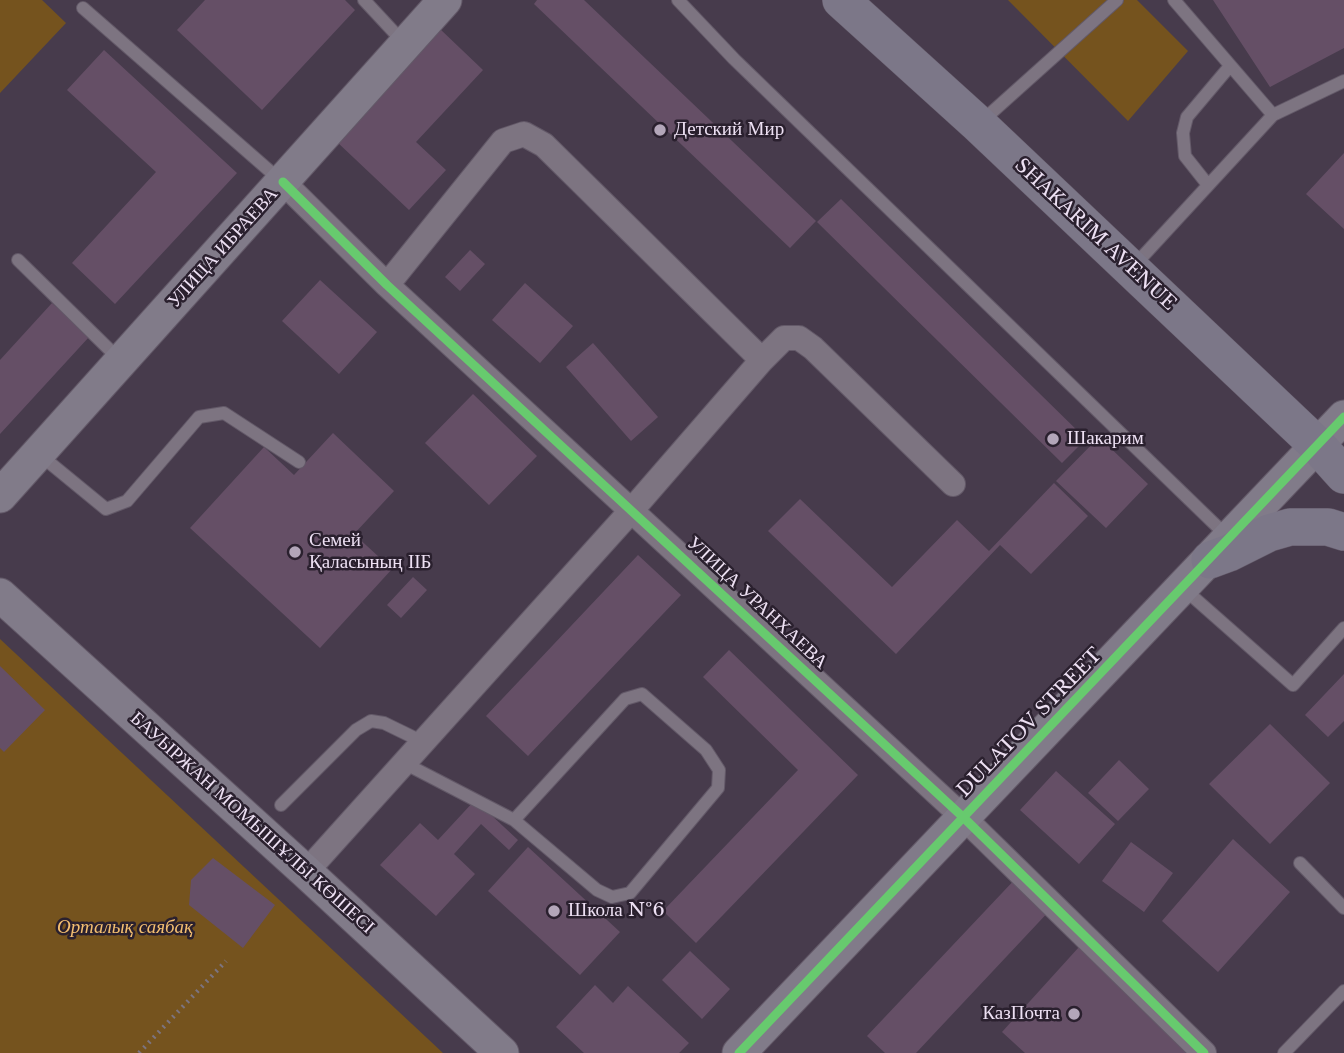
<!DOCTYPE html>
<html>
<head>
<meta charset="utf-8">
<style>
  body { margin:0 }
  canvas { display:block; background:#473b4c }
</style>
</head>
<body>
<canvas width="1344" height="1053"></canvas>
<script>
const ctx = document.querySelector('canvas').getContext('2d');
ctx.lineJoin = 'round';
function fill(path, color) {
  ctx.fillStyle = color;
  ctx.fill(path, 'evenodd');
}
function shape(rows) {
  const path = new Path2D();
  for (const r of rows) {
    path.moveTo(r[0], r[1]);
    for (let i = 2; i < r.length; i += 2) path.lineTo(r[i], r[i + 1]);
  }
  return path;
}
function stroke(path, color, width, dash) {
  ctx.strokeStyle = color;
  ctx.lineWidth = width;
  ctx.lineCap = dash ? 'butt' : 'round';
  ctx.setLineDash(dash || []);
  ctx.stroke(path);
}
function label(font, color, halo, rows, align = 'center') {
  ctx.font = font + ' "Libre Baskerville",serif';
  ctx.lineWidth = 5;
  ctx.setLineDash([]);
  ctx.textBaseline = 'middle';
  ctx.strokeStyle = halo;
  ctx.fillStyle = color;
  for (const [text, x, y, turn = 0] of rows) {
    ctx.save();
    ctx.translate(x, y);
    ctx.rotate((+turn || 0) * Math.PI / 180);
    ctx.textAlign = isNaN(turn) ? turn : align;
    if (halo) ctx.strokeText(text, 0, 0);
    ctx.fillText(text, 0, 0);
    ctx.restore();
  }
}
fill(shape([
  [0,0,42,0,66,23,0,93],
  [1008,0,1137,0,1188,51,1128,121],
  [0,639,443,1053,0,1053]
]), '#75531e');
fill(shape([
  [205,0,345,0,355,10,262,110,177,30],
  [537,0,584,0,816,221,790,248,534,4],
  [1213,0,1344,0,1344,48,1270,87],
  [440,29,483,70,416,142,446,170,409,210,336,141],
  [104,50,237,173,115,304,72,263,156,172,67,90],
  [1344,153,1344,229,1306,194],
  [841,199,1086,439,1062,463,817,222],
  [470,250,485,264,460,291,445,277],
  [320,280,377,332,339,374,282,321],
  [525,283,573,326,540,363,492,320],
  [52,303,89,337,0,434,0,360],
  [593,343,658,417,631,441,566,367],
  [473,394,537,456,489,505,425,443],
  [333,433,394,491,354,534,392,569,320,648,190,528,264,447,294,475],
  [1099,437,1148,484,1106,528,1056,481],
  [1054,483,1088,516,1031,574,1000,545,896,654,768,531,800,499,892,587,957,520,989,551],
  [638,555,681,595,528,756,486,716],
  [413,577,427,590,401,618,387,605],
  [729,650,858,775,696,943,663,911,798,770,703,677],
  [0,666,45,710,4,752,0,748],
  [1344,674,1344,721,1328,737,1305,715],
  [1270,724,1330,783,1270,844,1209,784],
  [1119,760,1149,789,1118,821,1088,793],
  [1056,771,1115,824,1079,864,1020,810],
  [475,800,518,840,509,850,481,824,454,854,475,874,436,916,380,865,420,823,438,840],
  [1233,839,1290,892,1218,972,1162,921],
  [1131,842,1173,873,1144,912,1102,881],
  [528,847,620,932,580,975,488,891],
  [213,858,275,905,243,948,189,905,191,880],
  [1019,875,1053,907,916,1053,885,1053,867,1036],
  [1079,947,1195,1053,1025,1053,1002,1032],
  [690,951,730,989,702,1019,662,980],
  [595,985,613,1003,628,986,689,1043,679,1053,584,1053,556,1027]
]), '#654f66');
const lane = shape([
  [364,0,404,43],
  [678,0,734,59,1229,538],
  [1174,0,1273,115],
  [83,8,280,180],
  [981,122,1117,0],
  [1208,185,1185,156,1183,133,1187,117,1230,66],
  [18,260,120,360],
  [1132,268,1273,115,1344,81],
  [39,454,106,509,127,501,199,417,224,413,299,462],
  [1183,588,1293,685,1344,628],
  [404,763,514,820,597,890,612,897,630,893,718,788,719,770,706,750,642,694,625,699,514,820],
  [281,805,356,730,371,721,384,723,423,742],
  [1300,863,1344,908],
  [1284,1053,1344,991]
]);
const street = shape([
  [283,182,387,285,964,818,1204,1053],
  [387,285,503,141,524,134,544,145,762,360,784,338,799,338,813,348,953,484],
  [306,872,631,511,762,360]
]);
const secondary = shape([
  [0,496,445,0],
  [0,595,306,872,502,1053],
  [739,1053,1344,417]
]);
const primary = shape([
  [841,0,978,124,1317,445,1344,475],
  [1210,560,1229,553,1269,533,1290,527,1328,527,1344,532]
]);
stroke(lane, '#635968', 14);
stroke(street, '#635968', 26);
stroke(secondary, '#635968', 35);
stroke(primary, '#635968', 38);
stroke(shape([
  [139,1053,226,961]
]), '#7c7480', 4.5, [2, 5]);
stroke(lane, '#7d7481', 12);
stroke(street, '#7d7481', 24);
stroke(secondary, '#817b89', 33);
stroke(primary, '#7c7788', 37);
stroke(shape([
  [283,182,387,285,964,818,1204,1053],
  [739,1053,1344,417]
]), '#67ca6e', 9);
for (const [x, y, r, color] of [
  [660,130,7,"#b3a6b9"],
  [1053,439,7,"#b3a6b9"],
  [295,552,7,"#b3a6b9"],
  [554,911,7,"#b3a6b9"],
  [1074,1014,7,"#b3a6b9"]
]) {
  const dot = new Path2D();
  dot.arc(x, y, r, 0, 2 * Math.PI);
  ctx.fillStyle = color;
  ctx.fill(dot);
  stroke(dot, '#2a202e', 2.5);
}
label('19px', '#ede0f3', '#2a202e', [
  ["Детский Мир",674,130],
  ["Шакарим",1067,439],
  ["Семей",309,541],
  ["Қаласының ІІБ",309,563],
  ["Школа №6",568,911],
  ["КазПочта",1060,1014,"right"]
], 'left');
label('19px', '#ede0f3', '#2a202e', [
  ["SHAKARIM AVENUE",1095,235,43],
  ["УЛИЦА ИБРАЕВА",223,248,-48],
  ["УЛИЦА УРАНХАЕВА",757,603,43],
  ["DULATOV STREET",1030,723,-46],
  ["БАУЫРЖАН МОМЫШҰЛЫ КӨШЕСІ",252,823,42]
]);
label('italic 19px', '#f4bf71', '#2a202e', [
  ["Орталық саябақ",125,928]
]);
</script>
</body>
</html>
